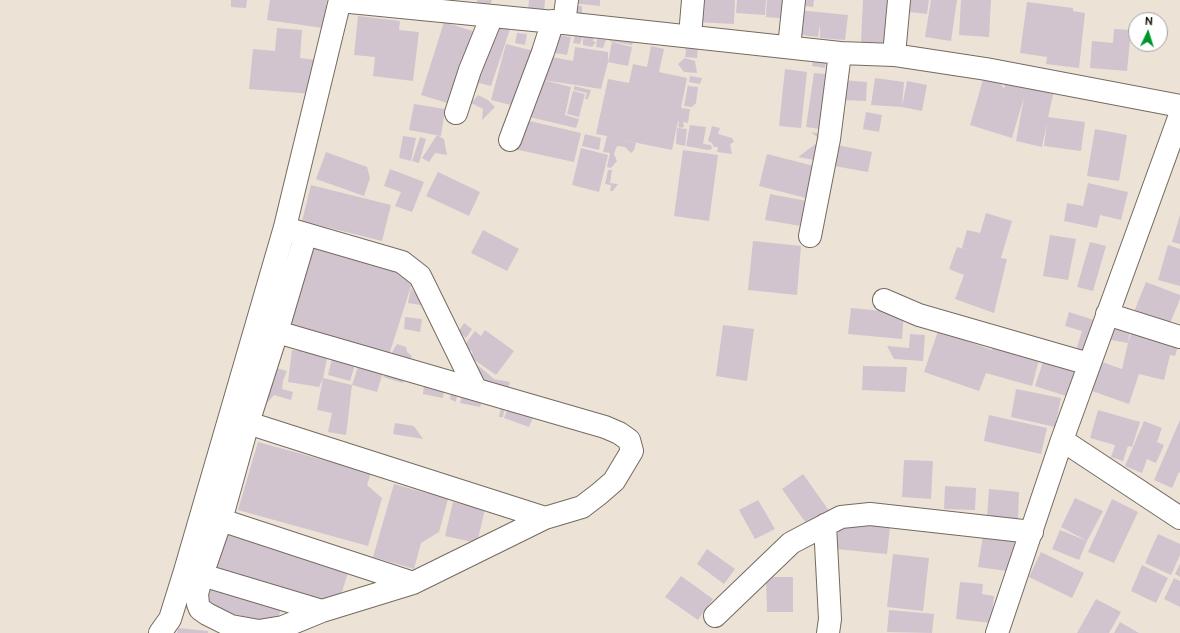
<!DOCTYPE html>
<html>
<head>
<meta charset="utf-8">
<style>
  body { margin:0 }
  #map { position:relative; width:1180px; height:633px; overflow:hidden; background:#ece3d6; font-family:Ubuntu,sans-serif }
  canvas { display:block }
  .north { position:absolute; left:1128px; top:12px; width:40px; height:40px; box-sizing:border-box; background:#fff; border:1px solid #a1a09e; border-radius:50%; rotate:4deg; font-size:11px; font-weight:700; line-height:16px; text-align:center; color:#14110d }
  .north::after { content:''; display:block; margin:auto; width:14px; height:18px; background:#00952b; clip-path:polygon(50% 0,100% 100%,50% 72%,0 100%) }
</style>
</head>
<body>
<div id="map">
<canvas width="1180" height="633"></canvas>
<div class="north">N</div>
</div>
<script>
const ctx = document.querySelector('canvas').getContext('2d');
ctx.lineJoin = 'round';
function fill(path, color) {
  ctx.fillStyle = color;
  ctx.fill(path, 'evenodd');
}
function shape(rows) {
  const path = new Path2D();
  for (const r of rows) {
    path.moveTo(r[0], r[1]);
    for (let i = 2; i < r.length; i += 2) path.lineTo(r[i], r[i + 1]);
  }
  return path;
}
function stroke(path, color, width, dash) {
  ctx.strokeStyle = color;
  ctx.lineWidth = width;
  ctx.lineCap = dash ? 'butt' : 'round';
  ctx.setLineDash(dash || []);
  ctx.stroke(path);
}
fill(shape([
  [231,0,247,0,246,8,231,7],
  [270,0,327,0,323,28,267,20],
  [477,0,492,0,489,7,477,2],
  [529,0,545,0,544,12,528,11],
  [571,0,600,0,600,6,571,3],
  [697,0,735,0,734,24,696,22],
  [737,0,766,0,765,15,736,13],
  [767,0,791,0,789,19,766,17],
  [799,0,814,0,813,7,798,5],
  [863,0,895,0,892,43,861,42],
  [902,0,929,0,927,14,900,11],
  [931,0,957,0,951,41,925,37],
  [961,0,991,0,989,37,959,35],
  [1027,2,1073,8,1073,11,1085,13,1079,68,1046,64,1047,57,1020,53],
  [571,6,582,6,582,14,577,19],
  [797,10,848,15,845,40,820,38,820,25,818,37,794,34],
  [358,16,400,21,399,30,419,32,413,81,373,76,375,57,354,55],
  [444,22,476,32,454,105,421,95],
  [494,24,510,29,491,86,479,83,475,93,465,90],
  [277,28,302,30,300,58,316,60,313,94,249,89,253,49,275,51],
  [596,28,593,41,596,42,592,47,583,45,583,39,588,40,582,38,580,44,573,43,575,35],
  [1114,29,1131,30,1127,71,1090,68,1092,41,1113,43],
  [517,33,527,34,525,45,515,43],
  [551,34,571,37,567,55,548,52],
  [611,35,634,40,632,45,609,41],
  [597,39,606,40,603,48,596,47],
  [612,42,632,47,628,66,608,62],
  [506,44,534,51,519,107,491,100],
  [651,46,664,49,659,72,687,78,681,108,690,109,688,123,683,122,684,126,682,128,678,127,679,122,678,121,672,150,618,139,636,143,634,150,631,153,625,147,617,146,614,154,617,161,611,168,607,167,610,153,603,152,607,136,596,134,608,79,629,83,633,64,647,67],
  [684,46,698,48,697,58,685,57,686,51],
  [575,47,608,52,608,62,601,89,543,80,547,56,573,61],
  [814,57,827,59,825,68,812,66],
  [685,58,695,61,697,73,684,72,678,64],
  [785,69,807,72,801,128,779,126],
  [814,73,834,75,826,130,806,127],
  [690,76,702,78,700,84,689,82],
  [984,76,999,80,1004,89,1006,80,1054,91,1048,117,1085,122,1081,151,1044,146,1047,123,1042,147,1016,141,1024,97,1012,138,970,125],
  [875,78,904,82,902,107,871,105],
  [539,79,571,87,565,115,579,119,576,128,525,116],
  [842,80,867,82,866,101,841,100],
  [907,81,927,85,922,111,902,107],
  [688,85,689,86,698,87,696,103,692,107,684,106],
  [574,86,591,90,588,99,585,99,587,93,574,90],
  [573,91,585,94,579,117,567,114],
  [478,95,488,100,495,107,482,120,483,109,471,103],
  [414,104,445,109,441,136,409,130],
  [866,112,882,115,879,132,863,129],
  [521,119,581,133,574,162,514,149],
  [690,125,706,127,703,144,711,145,712,149,708,150,686,146],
  [712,126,720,128,718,134,732,138,734,142,730,144,732,154,717,152,718,147,714,147,712,143,708,141],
  [677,128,687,129,685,146,676,144],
  [1095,129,1127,135,1119,181,1087,176],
  [811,132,823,134,819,161,798,157,821,140],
  [585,134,601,138,599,150,582,146],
  [437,135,444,139,447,155,435,153,429,162,422,158],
  [403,136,416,138,411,161,399,158],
  [420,137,426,139,419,163,412,161],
  [837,145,872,152,868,172,834,166],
  [581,148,608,155,599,192,572,185],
  [683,150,718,155,709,221,674,216],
  [326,152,367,167,370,178,364,196,316,179],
  [767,154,822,168,814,200,759,186],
  [390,169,424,182,412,212,395,206,401,192,384,186],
  [608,170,612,170,610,183,618,184,613,191,610,191,611,185,605,184],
  [438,172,480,192,469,216,426,196],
  [1088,183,1128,192,1121,220,1100,215,1097,228,1064,221,1067,203,1083,206],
  [311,185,391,205,382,241,302,221],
  [770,194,812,202,807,227,765,220],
  [986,213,1012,221,1001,258,1007,259,994,313,955,299,964,275,949,269,957,247,976,252,962,248,967,230,980,233],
  [1180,215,1180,244,1172,242],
  [483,230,519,249,507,271,471,253],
  [1050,235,1076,239,1068,280,1043,276],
  [753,241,801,246,797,295,748,290],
  [308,242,414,277,389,355,284,326],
  [1090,242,1106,246,1093,291,1077,287],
  [1168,245,1180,249,1180,286,1158,280],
  [1146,282,1180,295,1180,299,1167,331,1132,317],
  [411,288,426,306,408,303],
  [851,308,904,313,902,339,848,334],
  [1069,312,1097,321,1085,357,1075,354,1082,331,1065,326],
  [405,317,422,319,420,332,404,329],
  [1114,322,1131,325,1128,343,1111,340],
  [464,323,472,329,466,338,458,332],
  [723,325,754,329,747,381,716,376],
  [1133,327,1180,340,1175,356,1170,355,1164,380,1139,374,1129,404,1092,391,1102,362,1122,369,1128,343],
  [485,330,514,351,496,375,470,357,473,352,464,346,475,331,481,336],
  [938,331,992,350,994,343,1040,356,1032,386,986,373,979,391,924,372],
  [910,334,925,335,923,361,894,359,887,346,909,348],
  [397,344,406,347,407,352,412,356,406,365,391,354],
  [292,350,328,354,323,378,352,385,346,435,328,432,332,413,317,410,323,378,319,387,288,382],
  [1046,353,1081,364,1069,397,1035,386],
  [333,354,356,361,350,381,328,375],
  [468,357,494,379,510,382,508,390,477,386],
  [359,364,383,372,377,392,352,385],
  [269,366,287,371,283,381,282,389,293,392,291,400,274,395,252,420],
  [863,366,907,367,905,392,862,390],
  [388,372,404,377,403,383,383,377],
  [424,384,444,387,443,398,423,394],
  [1016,389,1061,398,1055,427,1011,417],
  [451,393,457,394,456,402,450,399],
  [462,396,482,401,480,407,460,403],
  [509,405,534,415,529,427,504,418],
  [501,406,505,407,503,417,499,417],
  [1098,410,1140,422,1132,447,1128,446,1123,461,1111,457,1115,445,1090,438],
  [989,415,1047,428,1041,454,984,441],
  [1180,420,1180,473,1179,472,1172,488,1154,480],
  [1144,421,1162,428,1157,442,1164,445,1156,463,1147,459,1142,473,1125,466],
  [395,423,414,426,423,439,393,434],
  [258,442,371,473,367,485,382,498,368,546,238,510],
  [904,460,933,461,931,499,902,497],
  [803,474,830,512,808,526,782,489],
  [394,484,448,499,439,532,421,543,414,569,373,557],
  [945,486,976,488,975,510,944,509],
  [989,489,1019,492,1018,520,987,518],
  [1075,498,1103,511,1087,541,1061,527],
  [1112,499,1138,512,1114,563,1088,552],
  [758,500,775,529,755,539,739,510],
  [453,502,485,509,477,543,445,536],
  [839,522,890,527,887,554,836,549],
  [225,529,350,566,341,595,320,606,211,574],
  [1060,530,1087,541,1079,560,1052,549],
  [1158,534,1180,544,1180,555,1171,575,1145,563],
  [983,535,1019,541,1014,572,978,567],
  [707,549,735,569,724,584,697,564],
  [1041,552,1084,573,1072,598,1029,577],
  [893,554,929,558,923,611,887,607],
  [1180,564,1180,577,1175,574],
  [1142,565,1168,578,1156,603,1131,591],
  [681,576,713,599,698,620,665,597],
  [766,577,793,577,793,612,767,612],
  [1174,578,1180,581,1180,607,1164,599],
  [210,581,283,601,279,616,269,623,203,606],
  [960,582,983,584,982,594,994,596,991,623,956,619],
  [1096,599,1121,612,1109,633,1077,633],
  [889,610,934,614,932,633,887,632],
  [1120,622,1139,633,1114,633],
  [178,628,208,631,208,633,177,633]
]), '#d1c4cf');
const minor = shape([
  [340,1,564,23,840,53,894,55,986,69,1180,106],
  [564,23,567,0],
  [690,36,693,0],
  [789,47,794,0],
  [894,55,899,0],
  [456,113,470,70,492,16],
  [1180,115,1062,440,1180,518],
  [510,140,543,52,553,21],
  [292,230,402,262,420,276,475,388],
  [810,236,829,139,840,53],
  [884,300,919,315,1089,364],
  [1107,314,1180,337],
  [277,332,605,427,619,433,629,440,632,451,614,481,599,494,582,507,545,518,413,583,322,611,283,627,259,631,231,626,207,614,200,609,198,604,197,594,202,575,221,520,248,423,277,332,306,234],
  [248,423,545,518],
  [221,520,413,583],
  [825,525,830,619,828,633],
  [202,575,322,611],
  [715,616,791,543,810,533,841,517,870,514,1032,532],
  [160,633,170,619,185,571,285,227,340,0],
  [997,633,1062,440]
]);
stroke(minor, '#746b60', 24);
stroke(minor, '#fff', 22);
</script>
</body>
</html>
